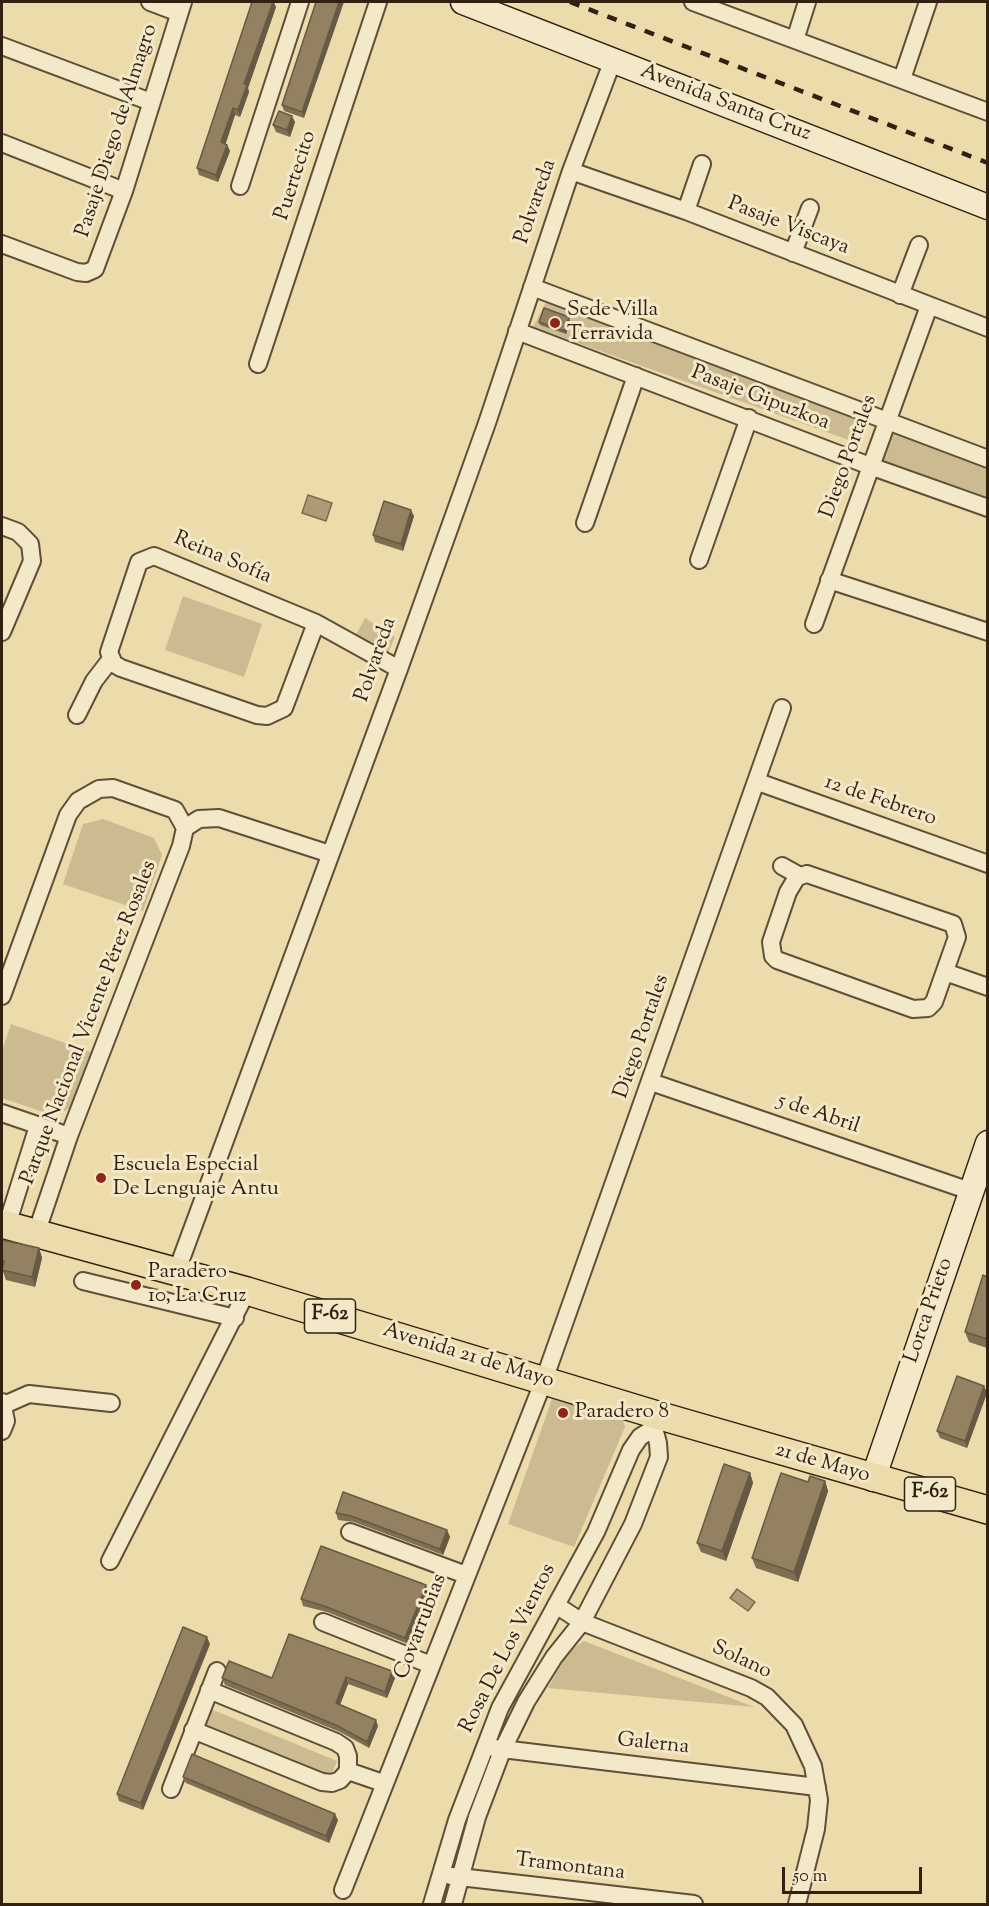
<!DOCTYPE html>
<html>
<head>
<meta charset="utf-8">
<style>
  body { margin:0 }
  #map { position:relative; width:989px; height:1906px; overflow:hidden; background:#ecdbab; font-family:"Sorts Mill Goudy",serif }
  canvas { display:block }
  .frame { position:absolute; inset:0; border:3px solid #322011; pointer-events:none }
  .scale { position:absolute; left:782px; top:1867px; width:140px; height:27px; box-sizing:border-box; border:3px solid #322011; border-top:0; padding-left:8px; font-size:18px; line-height:21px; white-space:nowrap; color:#322011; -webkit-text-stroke:4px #f3e8c8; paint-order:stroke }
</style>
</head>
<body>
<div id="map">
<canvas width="989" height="1906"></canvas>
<div class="frame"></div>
<div class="scale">50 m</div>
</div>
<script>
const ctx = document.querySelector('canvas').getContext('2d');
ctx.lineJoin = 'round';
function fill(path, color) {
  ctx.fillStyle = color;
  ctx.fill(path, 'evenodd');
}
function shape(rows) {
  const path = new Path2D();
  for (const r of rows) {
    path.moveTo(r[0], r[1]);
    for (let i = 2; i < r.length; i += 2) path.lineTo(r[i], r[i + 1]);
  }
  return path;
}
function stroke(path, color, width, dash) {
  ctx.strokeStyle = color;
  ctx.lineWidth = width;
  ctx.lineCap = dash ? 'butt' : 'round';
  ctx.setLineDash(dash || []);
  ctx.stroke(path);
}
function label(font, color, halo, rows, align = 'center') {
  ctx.font = font + ' "Sorts Mill Goudy",serif';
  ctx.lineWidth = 6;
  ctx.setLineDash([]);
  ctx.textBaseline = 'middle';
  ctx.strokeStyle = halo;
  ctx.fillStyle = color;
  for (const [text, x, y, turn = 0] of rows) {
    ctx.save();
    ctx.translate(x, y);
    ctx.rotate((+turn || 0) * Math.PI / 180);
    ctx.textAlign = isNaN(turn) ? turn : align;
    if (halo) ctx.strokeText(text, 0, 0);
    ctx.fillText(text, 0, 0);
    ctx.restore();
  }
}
fill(shape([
  [547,300,867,418,857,443,533,327],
  [887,420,987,459,987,508,870,466],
  [183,596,262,624,244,677,165,650],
  [365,618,395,637,382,667,349,648],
  [103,819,154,838,162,855,143,911,63,884,83,824],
  [11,1024,91,1052,72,1107,55,1116,2,1098,2,1051],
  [552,1399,622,1416,625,1427,574,1547,508,1524],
  [584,1641,754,1707,548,1688,568,1652],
  [208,1708,337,1761,328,1784,198,1731]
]), '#ccbb91');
const water = shape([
  [308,495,332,503,326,521,302,513,308,495],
  [737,1589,755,1602,748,1611,730,1598,737,1589]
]);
fill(water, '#ad9b77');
stroke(water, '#7c6a4e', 1.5);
const street = shape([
  [150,2,179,13],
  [693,2,988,112],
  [795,40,807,2],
  [2,46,151,102],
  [902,79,928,2],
  [2,143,124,191],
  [571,171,686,211,988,328],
  [240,186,300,2],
  [686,211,702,164],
  [2,244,77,272,86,273,95,269,124,191,183,2],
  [793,253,810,208],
  [532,287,988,459],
  [900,295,919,245],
  [517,331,870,466,988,508],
  [258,364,378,2],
  [585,523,636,376],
  [2,526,18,532,30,544,32,561,2,632],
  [699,560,749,418],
  [829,580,988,632],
  [316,623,284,708,267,716,257,715,121,668,114,664,109,652,139,562,154,556,316,623,399,669],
  [814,624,929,306],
  [77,715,94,681,111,659],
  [758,782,988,864],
  [185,828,199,819,219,818,330,854],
  [782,866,800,876],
  [807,874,953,924,957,937,934,1002,928,1008,913,1009,777,960,773,956,771,942,788,892,797,877,807,874],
  [945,972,988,987],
  [2,996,68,815,78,801,99,789,113,788,175,810,185,828,181,846,69,1136,36,1234],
  [651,1082,970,1191],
  [2,1113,69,1136],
  [7,1225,38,1126],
  [176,1273,399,669,487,423,571,171,613,60],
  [83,1281,235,1318],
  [2,1402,6,1421,2,1431],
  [4,1405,29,1394,111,1403],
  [350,1532,466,1575],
  [110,1561,247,1291],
  [556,1605,582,1622,751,1688,767,1697,794,1725,813,1766,819,1800,816,1829,797,1904],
  [323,1622,431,1665],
  [193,1730,322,1782,332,1783,340,1780,348,1771,348,1756,345,1748,336,1742,209,1690],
  [494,1748,817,1787],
  [348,1771,383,1783],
  [171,1789,217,1671],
  [451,1876,694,1904],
  [343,1890,544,1380,782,708],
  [432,1904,457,1820,500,1708,596,1532,631,1450,640,1437,654,1428],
  [453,1904,477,1817,502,1751,526,1702,554,1657,582,1622,633,1524,659,1457,658,1443,654,1428,657,1415]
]);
const secondary = shape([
  [463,2,988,207],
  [873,1479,988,1143]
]);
const primary = shape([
  [2,1224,247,1291,657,1415,988,1510]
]);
stroke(street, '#604f38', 20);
stroke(secondary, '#322011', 27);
stroke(primary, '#322011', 30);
stroke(street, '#f3e8c8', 16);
stroke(secondary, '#f3e8c8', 24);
stroke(primary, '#ecdbab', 27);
stroke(shape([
  [570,2,988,163]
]), '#322011', 4.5, [10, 10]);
fill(shape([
  [316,2,304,118,284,111,282,105],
  [276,7,248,88,249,92,240,117,235,115,225,144,227,145,230,151,218,182,199,175,197,168],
  [295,122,290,137,276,132,273,125],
  [570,321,566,334,540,325,539,322],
  [414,516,403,551,375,542,373,535],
  [2,1240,39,1248,42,1258,35,1287,6,1280,2,1269],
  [987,1277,987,1348,969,1342,965,1332],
  [984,1386,987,1393,967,1448,940,1438,937,1431],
  [750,1473,753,1483,726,1561,701,1552,697,1543],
  [825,1481,828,1491,798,1582,756,1568,752,1558,808,1482],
  [336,1513,447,1530,450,1537,443,1555,354,1522,338,1520],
  [428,1591,408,1644,327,1612,303,1606,301,1599],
  [210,1644,143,1810,119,1801,117,1794],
  [392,1671,395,1678,387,1698,348,1684,340,1705,378,1726,369,1748,340,1732,225,1685,222,1678,272,1678],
  [183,1777,338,1820,329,1843,186,1783]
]), '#7e6f53');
fill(shape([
  [273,2,274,2,276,7,248,88,249,92,240,117,238,110,244,84],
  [339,2,344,2,304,118,302,112],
  [233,108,235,115,224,149,221,142],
  [292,116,295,122,290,137,287,130],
  [227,145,230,151,218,182,216,175],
  [569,317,570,321,566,334,564,331],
  [411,510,414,516,403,551,401,544],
  [39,1248,42,1258,35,1287,32,1277],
  [984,1386,987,1393,967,1448,965,1441],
  [750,1473,753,1483,726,1561,722,1551],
  [825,1481,828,1491,798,1582,794,1572],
  [447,1530,450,1537,443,1555,440,1549],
  [426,1585,428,1591,408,1644,405,1638],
  [207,1637,210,1644,143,1810,141,1803],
  [392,1671,395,1678,387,1698,385,1692],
  [346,1677,348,1684,338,1710,336,1703],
  [376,1720,378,1726,369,1748,367,1742],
  [335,1814,338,1820,329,1843,326,1836]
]), '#675a44');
const building = shape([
  [252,2,273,2,244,84,247,85,238,110,233,108,221,142,227,145,216,175,197,168,252,2],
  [316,2,339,2,302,112,282,105,316,2],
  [279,111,292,116,287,130,273,125,279,111],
  [544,308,569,317,564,331,539,322,544,308],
  [384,501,411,510,401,544,373,535,384,501],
  [2,1240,39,1248,32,1277,2,1270,4,1261,2,1260,2,1240],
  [983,1275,987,1277,987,1339,965,1332,983,1275],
  [957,1376,984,1386,965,1441,937,1431,957,1376],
  [724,1464,750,1473,722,1551,697,1543,724,1464],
  [781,1473,808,1482,810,1476,825,1481,794,1572,752,1558,781,1473],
  [343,1492,447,1530,440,1549,351,1516,336,1513,343,1492],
  [321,1546,426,1585,405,1638,324,1606,301,1599,321,1546],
  [183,1627,207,1637,141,1803,117,1794,183,1627],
  [289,1634,392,1671,385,1692,346,1677,336,1703,376,1720,367,1742,338,1726,222,1678,229,1661,272,1678,289,1634],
  [192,1754,335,1814,326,1836,183,1777,192,1754]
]);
fill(building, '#938161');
stroke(building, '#675a44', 1.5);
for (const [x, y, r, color] of [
  [555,323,6,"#8f2418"],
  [101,1178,6,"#8f2418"],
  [136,1285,6,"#8f2418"],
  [563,1413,6,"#8f2418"]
]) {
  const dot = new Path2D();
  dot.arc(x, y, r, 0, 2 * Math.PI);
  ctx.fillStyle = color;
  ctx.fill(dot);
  stroke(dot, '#f3e8c8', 2);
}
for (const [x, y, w] of [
  [330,1316,51],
  [930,1494,51]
]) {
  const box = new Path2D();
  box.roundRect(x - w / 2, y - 17, w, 34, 4.5);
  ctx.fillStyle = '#f3e8c8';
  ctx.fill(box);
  stroke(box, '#322011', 1.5);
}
label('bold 20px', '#322011', null, [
  ["F-62",330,1316],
  ["F-62",930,1494]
]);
label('21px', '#322011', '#f3e8c8', [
  ["Avenida Santa Cruz",725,104,21],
  ["Pasaje Diego de Almagro",118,131,-72],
  ["Puertecito",297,176,-72],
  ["Polvareda",537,202,-71],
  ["Pasaje Viscaya",788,227,21],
  ["Pasaje Gipuzkoa",760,399,21],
  ["Diego Portales",850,457,-70],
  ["Reina Sofía",222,559,23],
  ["Polvareda",377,660,-71],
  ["12 de Febrero",880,802,19],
  ["Parque Nacional Vicente Pérez Rosales",90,1023,-69],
  ["Diego Portales",643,1037,-71],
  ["5 de Abril",818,1115,19],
  ["Lorca Prieto",930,1311,-71],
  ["Avenida 21 de Mayo",468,1357,17],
  ["21 de Mayo",822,1464,16],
  ["Covarrubias",422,1627,-69],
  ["Rosa De Los Vientos",509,1649,-63],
  ["Solano",741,1661,25],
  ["Galerna",653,1745,6],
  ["Tramontana",570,1868,7]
]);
label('21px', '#322011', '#f3e8c8', [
  ["Sede Villa",567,311],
  ["Terravida",567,335],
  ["Escuela Especial",113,1166],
  ["De Lenguaje Antu",113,1190],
  ["Paradero",148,1273],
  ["10, La Cruz",148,1297],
  ["Paradero 8",575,1413]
], 'left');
</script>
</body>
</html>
